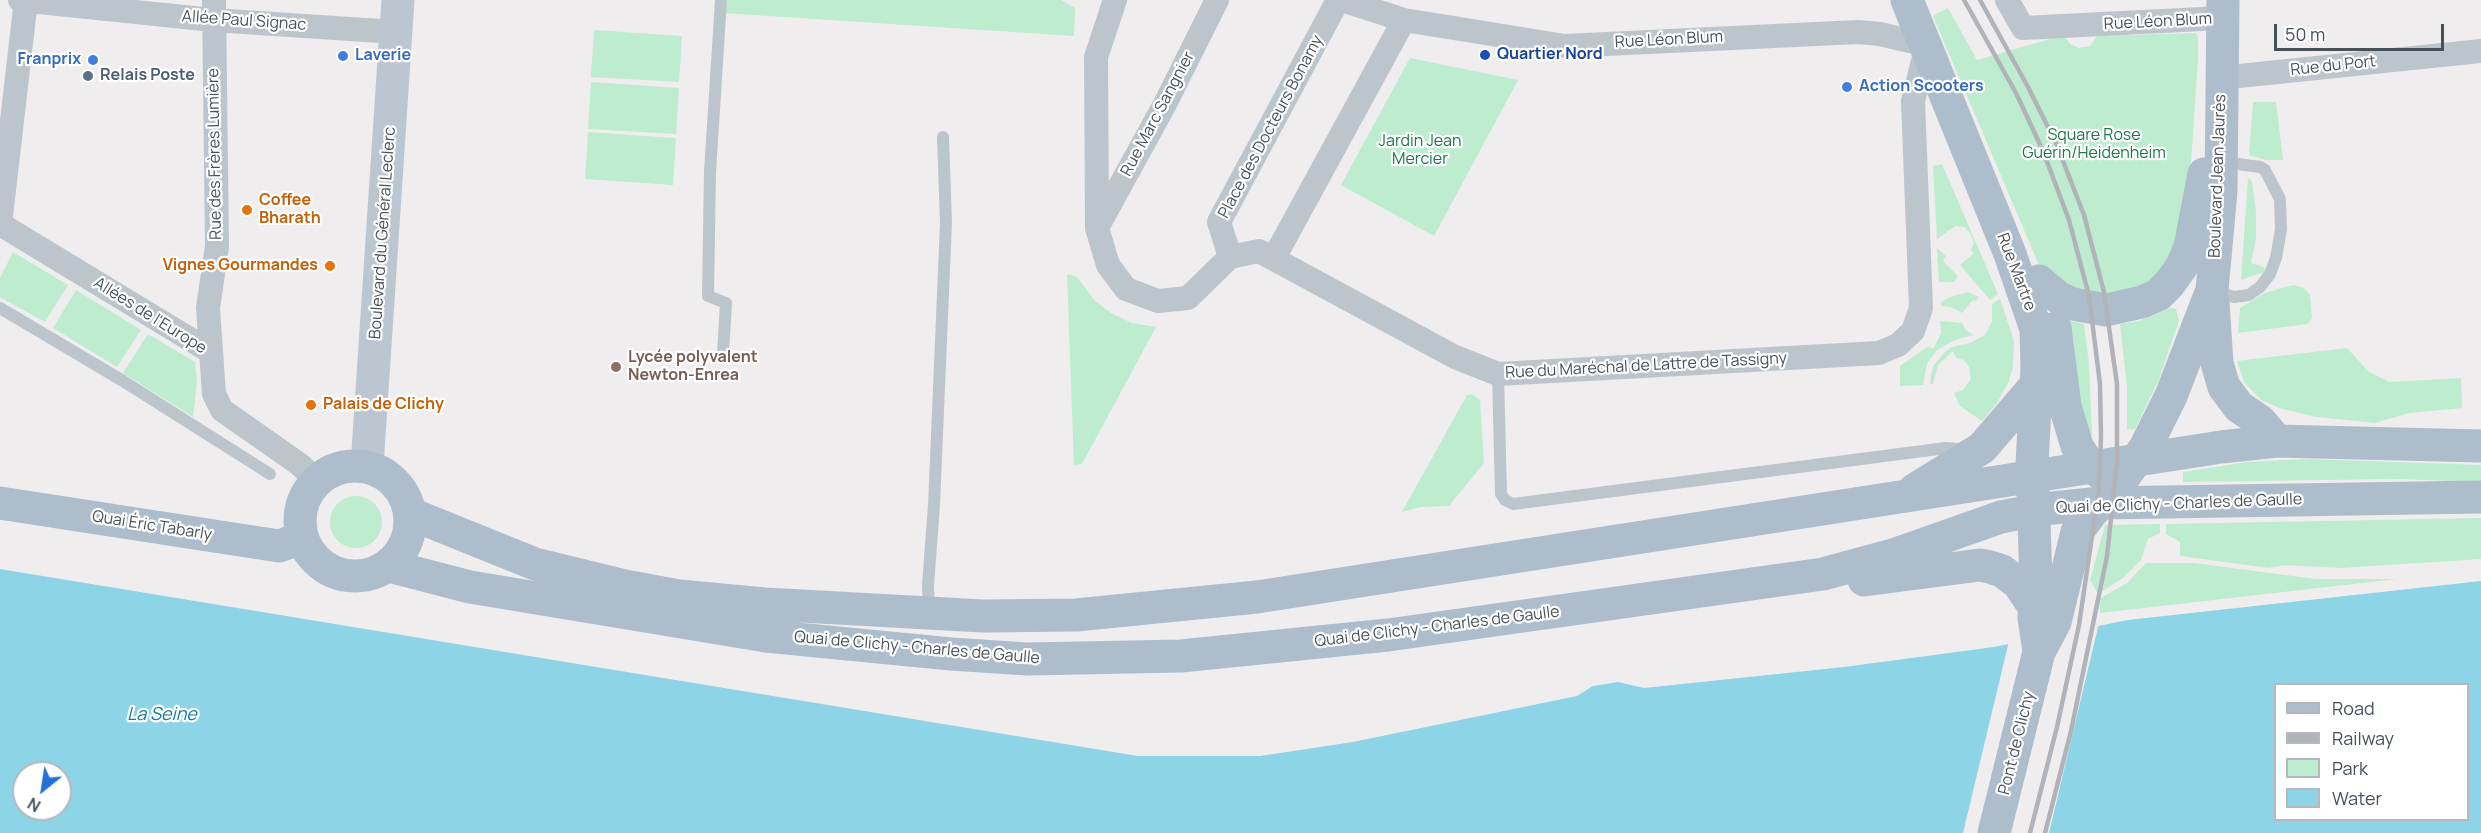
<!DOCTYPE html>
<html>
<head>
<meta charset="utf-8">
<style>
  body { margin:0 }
  #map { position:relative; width:2481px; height:833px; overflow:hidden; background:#f0edee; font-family:Manrope,sans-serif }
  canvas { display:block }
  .legend { position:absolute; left:2274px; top:683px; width:195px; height:138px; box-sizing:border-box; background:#fff; border:2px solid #b5b9bd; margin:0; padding:8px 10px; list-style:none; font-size:18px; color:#47515a }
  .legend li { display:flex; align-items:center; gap:12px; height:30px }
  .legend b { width:30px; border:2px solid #b5b9bd }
  .north { position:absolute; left:12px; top:761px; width:60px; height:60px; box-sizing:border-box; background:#fff; border:2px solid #b5b9bd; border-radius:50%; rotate:210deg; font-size:16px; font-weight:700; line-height:24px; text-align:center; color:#47515a }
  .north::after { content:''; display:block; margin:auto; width:21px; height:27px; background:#2371d5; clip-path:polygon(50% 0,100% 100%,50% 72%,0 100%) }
  .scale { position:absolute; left:2274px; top:24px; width:170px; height:27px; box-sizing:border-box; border:3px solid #47515a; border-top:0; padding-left:8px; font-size:18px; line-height:21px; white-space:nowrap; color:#47515a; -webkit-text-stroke:4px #fff; paint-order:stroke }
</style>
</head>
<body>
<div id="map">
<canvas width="2481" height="833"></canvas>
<ul class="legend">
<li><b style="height:8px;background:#aebdcb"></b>Road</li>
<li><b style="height:8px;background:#b0b3b8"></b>Railway</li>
<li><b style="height:16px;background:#beeccf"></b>Park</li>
<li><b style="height:16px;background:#8dd4e7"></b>Water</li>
</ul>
<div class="north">N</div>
<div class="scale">50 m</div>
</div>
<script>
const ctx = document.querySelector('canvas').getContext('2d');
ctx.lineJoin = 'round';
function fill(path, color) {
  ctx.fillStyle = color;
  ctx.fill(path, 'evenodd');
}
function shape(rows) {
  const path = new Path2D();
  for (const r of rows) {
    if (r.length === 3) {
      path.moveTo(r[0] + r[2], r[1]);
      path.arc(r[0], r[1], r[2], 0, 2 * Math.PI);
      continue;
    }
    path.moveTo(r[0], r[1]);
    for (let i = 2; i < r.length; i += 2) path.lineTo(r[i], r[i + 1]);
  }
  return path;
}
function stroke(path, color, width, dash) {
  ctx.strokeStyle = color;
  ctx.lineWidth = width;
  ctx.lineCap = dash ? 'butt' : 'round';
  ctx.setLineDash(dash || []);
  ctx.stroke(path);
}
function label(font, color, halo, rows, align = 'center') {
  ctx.font = font + ' Manrope,sans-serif';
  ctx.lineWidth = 4.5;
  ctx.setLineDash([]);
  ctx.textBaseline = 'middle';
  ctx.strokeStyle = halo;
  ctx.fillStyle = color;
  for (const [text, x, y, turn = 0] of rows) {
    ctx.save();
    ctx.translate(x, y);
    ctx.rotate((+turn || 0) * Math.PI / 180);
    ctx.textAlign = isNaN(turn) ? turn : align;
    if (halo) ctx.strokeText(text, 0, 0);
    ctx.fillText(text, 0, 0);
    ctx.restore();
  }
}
fill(shape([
  [724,0,1061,0,1075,8,1074,36,723,13],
  [1948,8,1977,60,2064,35,2070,44,2079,48,2090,46,2097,36,2196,33,2198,38,2198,60,2186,236,2171,271,2096,305,2039,265,1933,16],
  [594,30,682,36,679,82,591,77],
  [1410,58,1518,80,1434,236,1341,185],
  [591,82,679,88,676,134,588,129],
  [2253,102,2276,102,2283,160,2266,160,2249,155],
  [588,132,676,138,673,185,585,179],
  [1942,164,1998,294,1990,300,1960,265,1974,253,1971,251,1974,242,1970,233,1964,227,1955,226,1937,239,1933,166],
  [2248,178,2252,181,2256,212,2256,239,2251,263,2264,267,2265,269,2264,272,2241,280],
  [1937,248,1946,256,1943,261,1958,276,1954,282,1939,282],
  [13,252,68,285,45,322,0,297,0,278],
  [1067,274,1077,277,1095,301,1111,313,1132,323,1156,327,1082,464,1074,465],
  [2293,285,2304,288,2310,295,2312,318,2308,324,2238,333,2240,308,2265,293],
  [76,290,141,330,117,367,53,328],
  [1968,292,1979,297,1976,301,1973,300,1962,313,1951,307,1941,306,1941,302,1950,297],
  [2000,299,2014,341,2013,367,2009,381,1997,403,1982,421,1960,406,1954,393,1963,390,1971,379,1969,367,1964,360,1956,358,1953,351,1938,365,1933,384,1930,384,1931,375,1934,365,1945,352,1952,347,1970,343,1985,335,1992,321,1992,304],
  [2171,308,2176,309,2179,320,2159,379,2135,429,2127,430,2127,386,2120,324,2139,321],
  [2064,319,2084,324,2089,364,2092,436,2085,437],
  [1940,321,1962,323,1965,329,1973,335,1955,340,1937,350,1927,363,1923,385,1900,386,1900,366,1927,347,1934,348,1941,333],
  [148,334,195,362,197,382,193,417,123,373],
  [2347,348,2369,372,2390,382,2461,378,2462,408,2409,413,2375,423,2317,417,2282,409,2261,400,2244,382,2237,361],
  [1472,394,1480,400,1484,463,1449,506,1421,507,1402,512,1467,395],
  [2309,459,2481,465,2481,482,2397,479,2183,482,2183,472,2247,462],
  [356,522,26],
  [2481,518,2481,559,2341,568,2284,565,2269,568,2180,556,2180,542,2166,534,2166,524],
  [2160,524,2160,533,2148,539,2141,560,2123,578,2098,594,2090,580,2105,525],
  [2146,563,2194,563,2316,579,2397,579,2100,613,2099,599,2127,583]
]), '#beeccf');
fill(shape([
  [0,569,1138,756,1260,756,1353,742,1577,696,1593,686,1618,682,1644,688,1844,667,1994,647,2128,620,2481,581,2481,833,0,833],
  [2276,684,2468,684,2468,820,2276,820],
  [24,773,60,773,60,809,24,809]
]), '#8dd4e7');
fill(shape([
  [2099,623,2049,833,1963,833,2009,641]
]), '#f0edee');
stroke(shape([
  [721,0,710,172,708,296,726,303,723,353],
  [2213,291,2234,297,2249,295,2260,287,2270,274,2276,258,2281,229,2280,199,2265,170,2260,167,2223,162],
  [0,308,123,381,270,474],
  [1498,374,1501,494,1505,500,1513,504,1946,448,1960,449,1960,456],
  [929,611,928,585,934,505,946,223,943,137]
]), '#bdc5cc', 12);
stroke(shape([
  [20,0,213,20,396,32],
  [214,0,217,246,208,308,214,394,222,410,299,464,317,480],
  [1115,0,1096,57,1097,228,1108,265,1126,289,1158,301,1188,298,1230,257,1259,251,1455,357,1498,374,1879,353,1898,345,1913,331,1921,308,1913,101,1927,45,1880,34,1858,32,1565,46,1404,20,1342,0],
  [2007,0,2023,28,2222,18],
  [2220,78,2481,51],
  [0,224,211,352],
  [0,224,26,0],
  [1098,226,1165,104,1217,0],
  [1230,257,1219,222,1338,0],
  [1274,258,1404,20]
]), '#bdc5cc', 24);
stroke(shape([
  [367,466,398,0]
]), '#bcc6d1', 33);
stroke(shape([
  [1907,0,2010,254,2036,329,2037,368,2032,464,2036,581,2034,618,2039,651],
  [2039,281,2059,298,2073,304,2106,310,2142,302,2158,295,2170,283,2182,266,2190,247,2204,174],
  [2213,302,2217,363,2224,387,2239,407,2260,421,2277,441],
  [2055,328,2065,406,2077,446,2087,462,2106,478],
  [355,521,55],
  [1914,490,1982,448,2036,385],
  [0,503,279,546,302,538],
  [411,514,535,564,625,586,679,596,765,604,983,616,1076,615,1257,597,2221,447,2277,441,2481,446],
  [389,566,470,587,766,636,951,654,1027,659,1181,656,1388,635,1823,574,1893,555,2001,517,2043,509,2101,503,2481,497],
  [1864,580,1980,565,1990,567,2002,571,2018,583,2035,608],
  [1994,833,2039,652,2055,622,2077,532,2092,512,2118,485,2145,448,2171,396,2212,290,2221,191,2223,0]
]), '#aebdcb', 33);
stroke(shape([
  [1964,0,2016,93,2043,151,2069,220,2089,296,2100,384,2101,437,2099,489,2079,625,2057,727,2030,833],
  [1980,0,2028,87,2056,143,2084,215,2104,292,2117,384,2117,463,2107,556,2071,731,2045,833]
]), '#b0b3b8', 4.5);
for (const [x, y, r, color] of [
  [1485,55,6,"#1a4fb4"],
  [343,56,6,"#3f7fe0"],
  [93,60,6,"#3f7fe0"],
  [88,76,6,"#5c6f8a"],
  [1847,87,6,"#3f7fe0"],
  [247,210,6,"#e8710a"],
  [330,266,6,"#e8710a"],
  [616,367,6,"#8d6e63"],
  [311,405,6,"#e8710a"]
]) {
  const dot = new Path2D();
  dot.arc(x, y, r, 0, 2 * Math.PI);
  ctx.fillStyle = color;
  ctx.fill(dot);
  stroke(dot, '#fff', 2);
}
label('16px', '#47515a', '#fff', [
  ["Allée Paul Signac",244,21,4],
  ["Rue Léon Blum",2158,22,-3],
  ["Rue Léon Blum",1669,40,-3],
  ["Rue du Port",2333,66,-6],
  ["Rue Marc Sangnier",1158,114,-62],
  ["Place des Docteurs Bonamy",1271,127,-62],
  ["Rue des Frères Lumière",215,154,-91],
  ["Boulevard Jean Jaurès",2218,176,-88],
  ["Boulevard du Général Leclerc",383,233,-86],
  ["Rue Martre",2016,272,69],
  ["Allées de l'Europe",150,316,32],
  ["Rue du Maréchal de Lattre de Tassigny",1646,366,-3],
  ["Quai de Clichy - Charles de Gaulle",2179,504,-2],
  ["Quai Éric Tabarly",152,526,9],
  ["Quai de Clichy - Charles de Gaulle",1437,627,-7],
  ["Quai de Clichy - Charles de Gaulle",917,648,5],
  ["Pont de Clichy",2017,743,-76]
]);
label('bold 16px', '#164399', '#fff', [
  ["Quartier Nord",1497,55]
], 'left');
label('bold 16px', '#366cbe', '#fff', [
  ["Laverie",355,56],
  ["Franprix",81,60,"right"],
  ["Action Scooters",1859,87]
], 'left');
label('bold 16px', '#4e5e75', '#fff', [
  ["Relais Poste",100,76]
], 'left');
label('16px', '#1c7749', '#fff', [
  ["Square Rose",2094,136],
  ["Guérin/Heidenheim",2094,154],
  ["Jardin Jean",1420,142],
  ["Mercier",1420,160]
]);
label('bold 16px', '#c56008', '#fff', [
  ["Coffee",259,201],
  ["Bharath",259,219],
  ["Vignes Gourmandes",318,266,"right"],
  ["Palais de Clichy",323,405]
], 'left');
label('bold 16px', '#785e54', '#fff', [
  ["Lycée polyvalent",628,358],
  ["Newton-Enrea",628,376]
], 'left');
label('italic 18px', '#147d99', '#fff', [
  ["La Seine",162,715]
]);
</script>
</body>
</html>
